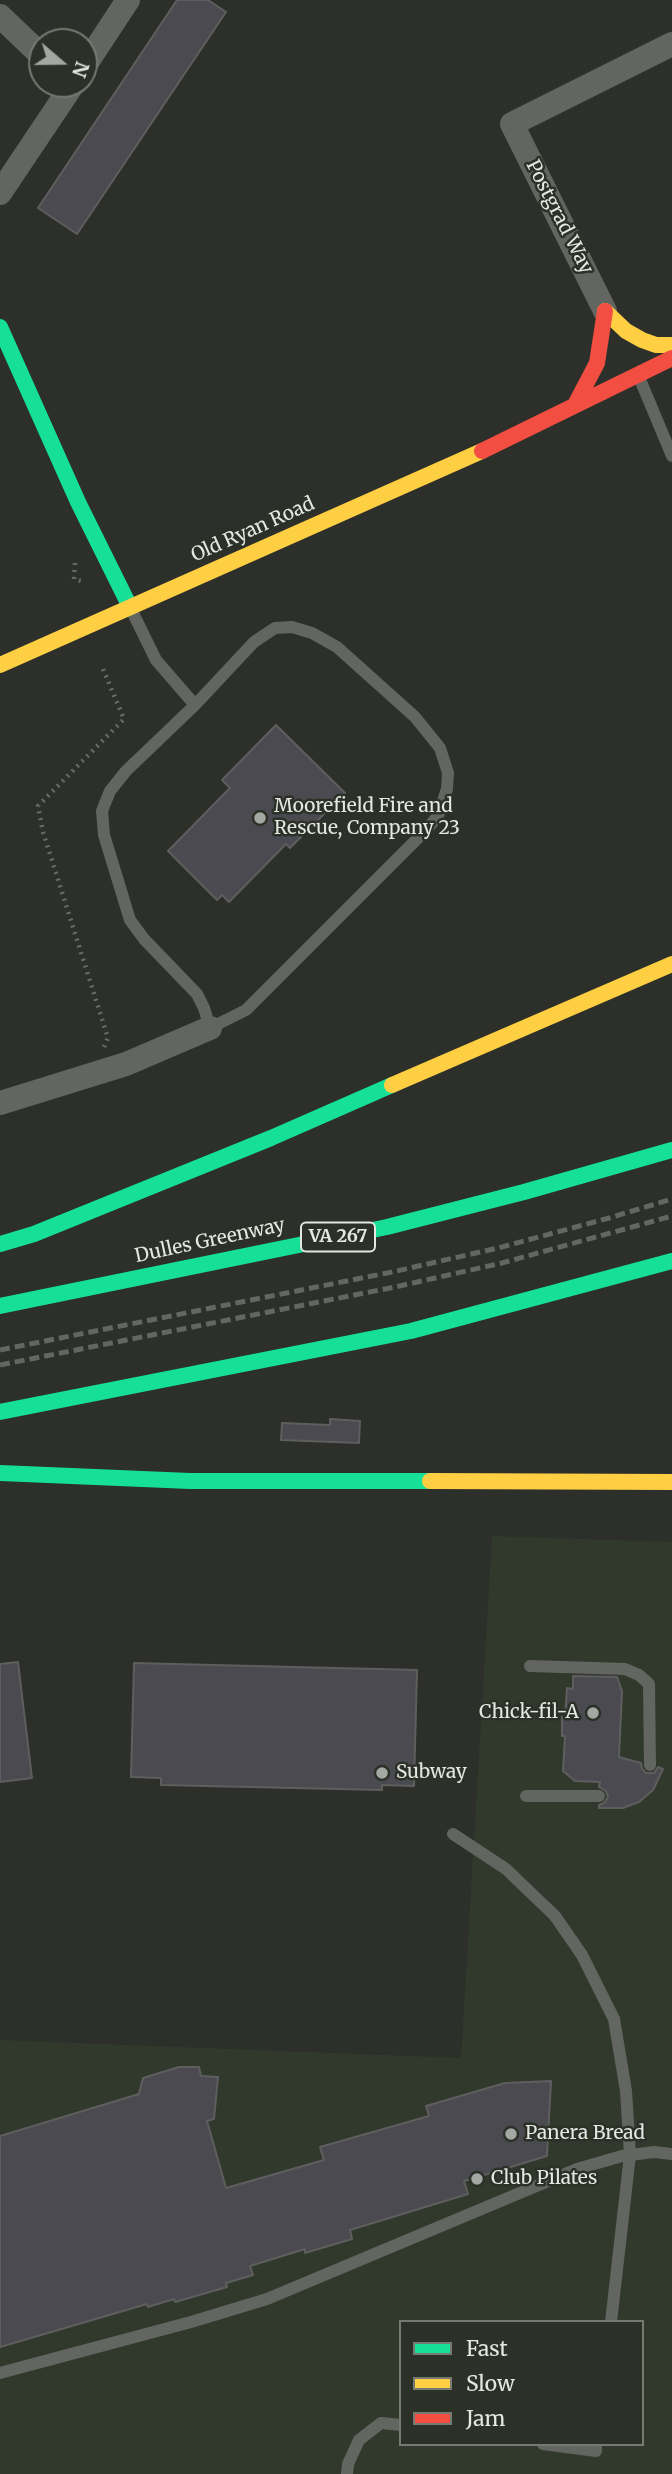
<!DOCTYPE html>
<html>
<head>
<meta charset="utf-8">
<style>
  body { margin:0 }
  #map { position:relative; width:672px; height:2474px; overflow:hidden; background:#2c2f2a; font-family:Merriweather,serif }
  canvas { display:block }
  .legend { position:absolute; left:399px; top:2320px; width:245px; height:126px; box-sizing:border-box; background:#2c3128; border:2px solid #767a72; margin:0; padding:9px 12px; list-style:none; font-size:21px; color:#e4e7e2 }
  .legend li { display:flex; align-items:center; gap:14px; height:35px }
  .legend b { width:35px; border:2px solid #767a72 }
  .north { position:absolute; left:28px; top:28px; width:70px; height:70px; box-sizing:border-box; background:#2c3128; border:2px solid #767a72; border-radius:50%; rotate:110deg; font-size:19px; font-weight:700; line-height:28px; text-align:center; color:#e4e7e2 }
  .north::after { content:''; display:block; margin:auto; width:24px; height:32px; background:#a4a7a2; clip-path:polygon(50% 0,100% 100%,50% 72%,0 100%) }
</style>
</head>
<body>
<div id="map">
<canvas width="672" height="2474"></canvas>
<ul class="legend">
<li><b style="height:9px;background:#16e098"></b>Fast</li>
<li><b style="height:9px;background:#ffcf43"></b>Slow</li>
<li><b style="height:9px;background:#f24e42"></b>Jam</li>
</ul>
<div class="north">N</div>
</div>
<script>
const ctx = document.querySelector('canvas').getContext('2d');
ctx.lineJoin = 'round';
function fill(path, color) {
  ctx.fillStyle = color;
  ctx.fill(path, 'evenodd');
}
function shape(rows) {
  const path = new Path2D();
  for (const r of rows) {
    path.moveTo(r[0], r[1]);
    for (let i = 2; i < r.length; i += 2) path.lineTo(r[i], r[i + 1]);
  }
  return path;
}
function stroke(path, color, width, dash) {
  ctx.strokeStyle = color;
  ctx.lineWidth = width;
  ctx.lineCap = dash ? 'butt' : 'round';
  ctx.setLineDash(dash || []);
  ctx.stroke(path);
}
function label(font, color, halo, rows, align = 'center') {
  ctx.font = font + ' Merriweather,serif';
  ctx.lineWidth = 5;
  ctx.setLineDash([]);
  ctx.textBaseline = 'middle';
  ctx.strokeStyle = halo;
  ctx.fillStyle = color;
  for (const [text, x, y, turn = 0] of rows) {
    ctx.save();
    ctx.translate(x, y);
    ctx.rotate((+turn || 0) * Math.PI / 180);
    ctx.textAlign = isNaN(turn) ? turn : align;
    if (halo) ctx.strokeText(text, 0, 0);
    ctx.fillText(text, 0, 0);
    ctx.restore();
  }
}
fill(shape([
  [492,1536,672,1542,672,2474,0,2474,0,2040,461,2058],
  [401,2322,642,2322,642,2444,401,2444]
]), '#31392d');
const building = shape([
  [177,0,208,0,226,12,77,234,38,208,177,0],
  [276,725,345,793,290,848,286,844,229,902,222,895,217,900,168,851,230,788,222,780,276,725],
  [330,1419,360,1421,359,1443,281,1440,282,1423,330,1425,330,1419],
  [18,1662,32,1778,0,1782,0,1664,18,1662],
  [134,1663,417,1670,414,1786,382,1785,382,1790,161,1785,161,1778,131,1777,134,1663],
  [573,1676,617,1677,622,1691,619,1757,641,1763,642,1769,646,1773,654,1773,658,1767,663,1769,653,1790,639,1802,623,1808,599,1808,599,1805,604,1803,608,1797,606,1791,599,1787,600,1782,575,1781,563,1771,565,1736,562,1736,562,1717,565,1718,567,1688,573,1689,573,1676],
  [179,2067,199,2067,201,2076,218,2077,214,2119,207,2121,226,2188,324,2160,320,2147,429,2116,426,2106,505,2083,551,2081,547,2156,464,2181,468,2194,350,2230,352,2239,305,2253,305,2249,250,2266,253,2275,226,2283,227,2287,175,2302,174,2299,148,2307,147,2304,0,2347,0,2136,139,2094,143,2078,179,2067]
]);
fill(building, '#4c4a51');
stroke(building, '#5e5e5e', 2);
stroke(shape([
  [75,563,74,579,81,581],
  [103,669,124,719,38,806,43,832,108,1038,104,1047]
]), '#696b68', 4.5, [2, 5]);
stroke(shape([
  [639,377,672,456],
  [132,611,156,660,195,705],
  [292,627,312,633,337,647,415,717,440,748,448,773,447,789,438,816,427,829,246,1010,210,1028,204,1008,197,994,144,939,130,920,104,835,102,811,110,791,126,771,195,705,254,642,275,628,292,627],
  [530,1666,625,1669,639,1675,649,1684,650,1765],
  [526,1796,599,1796],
  [453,1834,506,1869,555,1916,582,1955,614,2019,626,2091,630,2155,611,2322],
  [0,2373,191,2322,267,2299,577,2169,622,2156,654,2152,672,2154],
  [543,2444,596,2451,596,2444],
  [347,2474,348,2464,359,2440,381,2423,401,2425]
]), '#636561', 12);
stroke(shape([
  [0,16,42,56],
  [84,67,128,0],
  [0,193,73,84],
  [605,311,512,124,672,44],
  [0,1103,126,1064,210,1028]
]), '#636561', 24);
stroke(shape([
  [0,327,78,502,130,607],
  [0,1244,34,1234,271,1138,392,1085],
  [0,1306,387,1227,524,1192,672,1150],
  [0,1412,411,1331,672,1261],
  [0,1473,190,1481,430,1481]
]), '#16e098', 16);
stroke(shape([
  [605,311,626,331,642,340,656,345,672,345],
  [0,665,482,451],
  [392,1085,672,964],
  [430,1481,672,1482]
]), '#ffcf43', 16);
stroke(shape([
  [576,403,597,363,605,311],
  [482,451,672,358]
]), '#f24e42', 16);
stroke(shape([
  [0,1350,392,1272,498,1248,609,1218,672,1199],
  [0,1365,395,1287,502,1263,672,1216]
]), '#646663', 5, [10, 5]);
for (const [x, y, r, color] of [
  [260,818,7,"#a4a7a2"],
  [593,1713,7,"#a4a7a2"],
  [382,1773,7,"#a4a7a2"],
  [511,2134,7,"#a4a7a2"],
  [477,2179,7,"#a4a7a2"]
]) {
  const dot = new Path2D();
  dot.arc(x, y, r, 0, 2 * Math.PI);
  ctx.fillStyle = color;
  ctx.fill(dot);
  stroke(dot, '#2c3128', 2.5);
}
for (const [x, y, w] of [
  [338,1237,74]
]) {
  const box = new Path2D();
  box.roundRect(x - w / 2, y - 14.5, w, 29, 5);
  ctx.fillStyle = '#2c3128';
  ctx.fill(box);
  stroke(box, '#e4e7e2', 2);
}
label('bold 18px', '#e4e7e2', null, [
  ["VA 267",338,1237]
]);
label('19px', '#e4e7e2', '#2c3128', [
  ["Postgrad Way",559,217,63],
  ["Old Ryan Road",253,530,-24],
  ["Dulles Greenway",210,1241,-12]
]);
label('19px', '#e4e7e2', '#2c3128', [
  ["Moorefield Fire and",274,807],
  ["Rescue, Company 23",274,829],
  ["Chick-fil-A",579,1713,"right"],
  ["Subway",396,1773],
  ["Panera Bread",525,2134],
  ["Club Pilates",491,2179]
], 'left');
</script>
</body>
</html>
